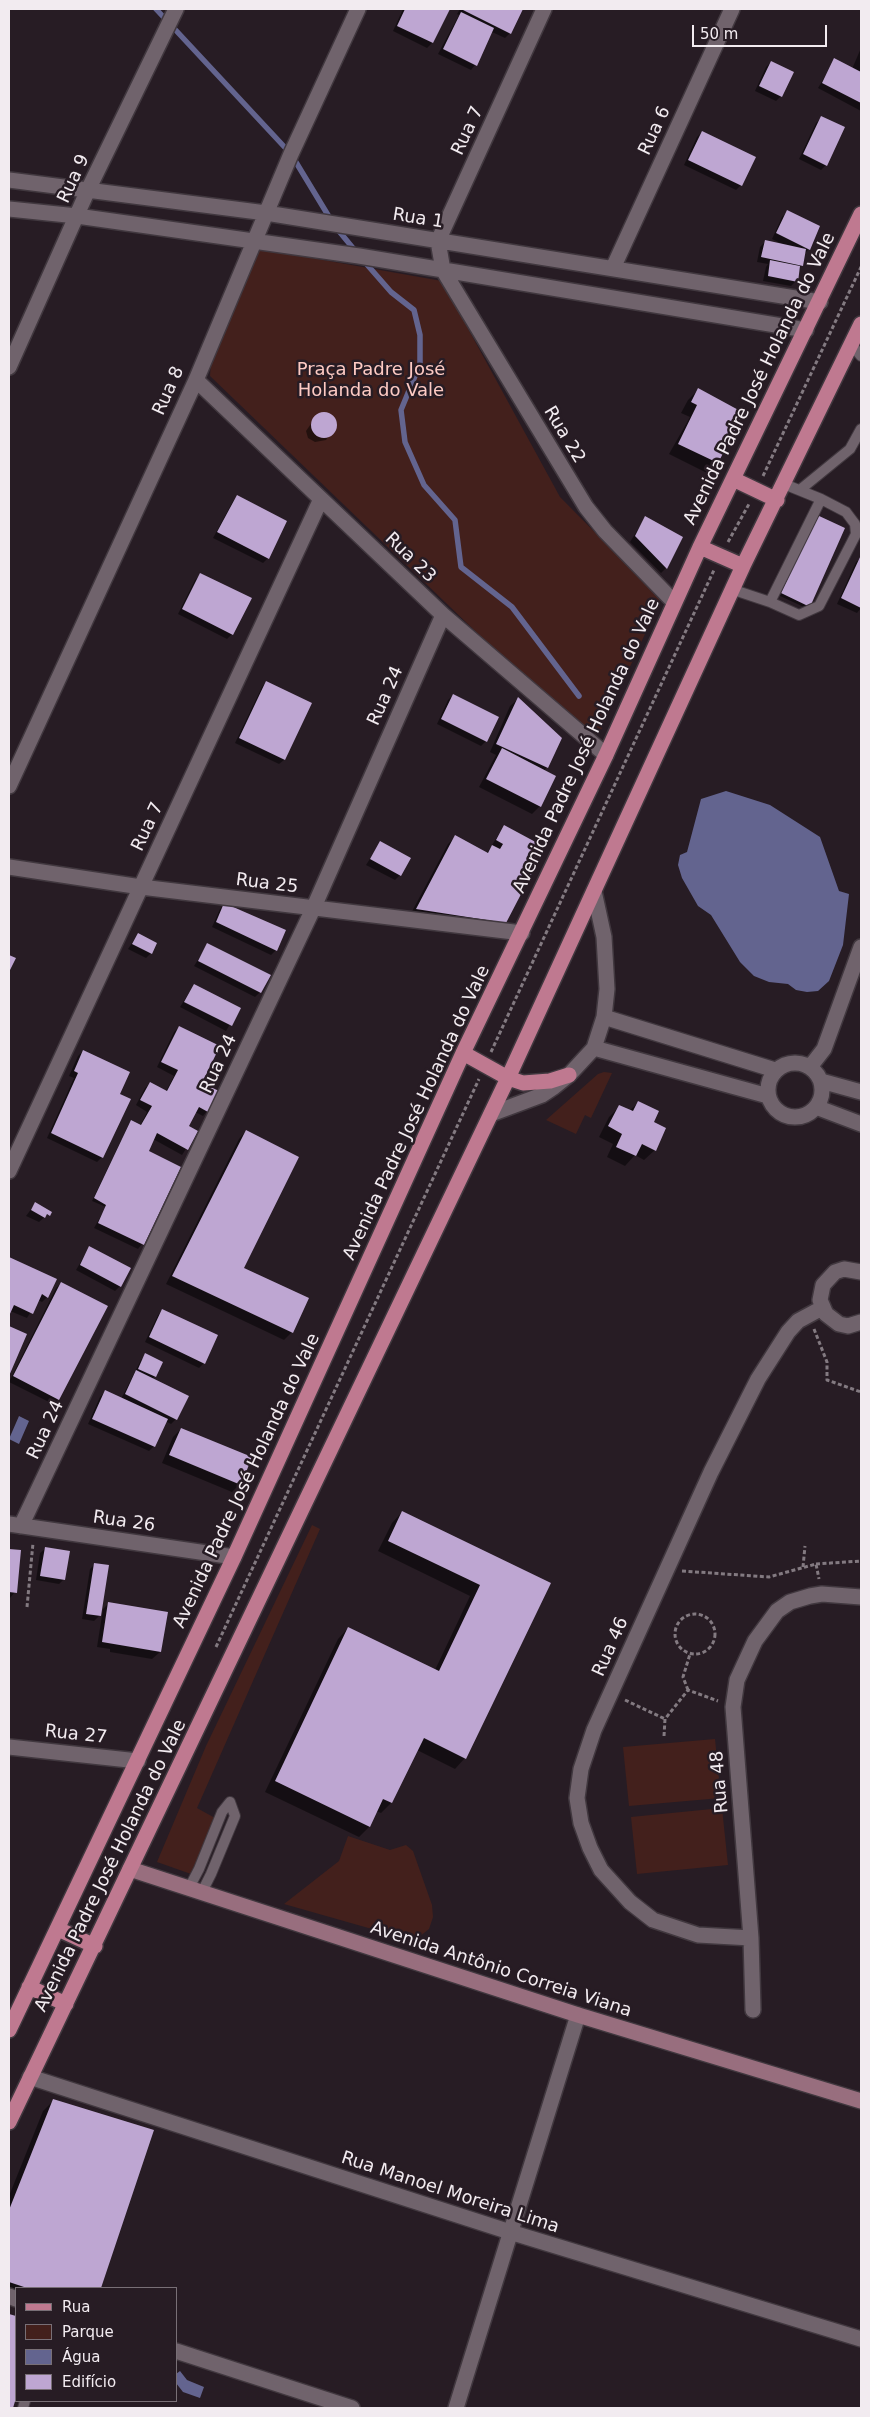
<!DOCTYPE html>
<html>
<head>
<meta charset="utf-8">
<style>
  body { margin:0 }
  #map { position:relative; width:870px; height:2417px; overflow:hidden; background:#271c24; font-family:"DejaVu Sans",sans-serif }
  canvas { display:block }
  .frame { position:absolute; inset:0; border:10px solid #f2ebf0; pointer-events:none }
  .legend { position:absolute; left:15px; top:2287px; width:162px; height:115px; box-sizing:border-box; background:#271c24; border:1px solid #786f76; margin:0; padding:6px 9px; list-style:none; font-size:15px; color:#f2ebf0 }
  .legend li { display:flex; align-items:center; gap:10px; height:25px }
  .legend b { width:25px; border:1px solid #786f76 }
  .scale { position:absolute; left:692px; top:25px; width:135px; height:22px; box-sizing:border-box; border:2px solid #f2ebf0; border-top:0; padding-left:6px; font-size:15px; line-height:18px; white-space:nowrap; color:#f2ebf0; -webkit-text-stroke:4px #271c24; paint-order:stroke }
</style>
</head>
<body>
<div id="map">
<canvas width="870" height="2417"></canvas>
<div class="frame"></div>
<ul class="legend">
<li><b style="height:6px;background:#bf7990"></b>Rua</li>
<li><b style="height:14px;background:#43201c"></b>Parque</li>
<li><b style="height:14px;background:#63648f"></b>Água</li>
<li><b style="height:14px;background:#bea6d2"></b>Edifício</li>
</ul>
<div class="scale">50 m</div>
</div>
<script>
const ctx = document.querySelector('canvas').getContext('2d');
ctx.lineJoin = 'round';
function fill(path, color) {
  ctx.fillStyle = color;
  ctx.fill(path, 'evenodd');
}
function shape(rows) {
  const path = new Path2D();
  for (const r of rows) {
    if (r.length === 3) {
      path.moveTo(r[0] + r[2], r[1]);
      path.arc(r[0], r[1], r[2], 0, 2 * Math.PI);
      continue;
    }
    path.moveTo(r[0], r[1]);
    for (let i = 2; i < r.length; i += 2) path.lineTo(r[i], r[i + 1]);
  }
  return path;
}
function stroke(path, color, width, dash) {
  ctx.strokeStyle = color;
  ctx.lineWidth = width;
  ctx.lineCap = dash ? 'butt' : 'round';
  ctx.setLineDash(dash || []);
  ctx.stroke(path);
}
function label(font, color, halo, rows, align = 'center') {
  ctx.font = font + ' "DejaVu Sans",sans-serif';
  ctx.lineWidth = 5;
  ctx.setLineDash([]);
  ctx.textBaseline = 'middle';
  ctx.strokeStyle = halo;
  ctx.fillStyle = color;
  for (const [text, x, y, turn = 0] of rows) {
    ctx.save();
    ctx.translate(x, y);
    ctx.rotate((+turn || 0) * Math.PI / 180);
    ctx.textAlign = isNaN(turn) ? turn : align;
    if (halo) ctx.strokeText(text, 0, 0);
    ctx.fillText(text, 0, 0);
    ctx.restore();
  }
}
fill(shape([
  [261,249,442,281,560,497,661,599,601,730,597,734,590,736,576,728,210,376,211,362,257,253],
  [604,1072,612,1073,591,1118,585,1115,576,1134,546,1120,598,1074],
  [312,1525,320,1529,197,1808,215,1818,191,1874,157,1862,206,1746],
  [715,1739,721,1798,629,1806,623,1747],
  [722,1808,728,1865,637,1874,631,1817],
  [348,1836,390,1850,406,1845,413,1851,432,1905,433,1917,429,1929,419,1937,407,1939,284,1904,339,1861]
]), '#43201c');
fill(shape([
  [726,791,770,805,820,837,839,891,849,894,843,945,829,981,818,991,807,992,796,990,788,984,769,982,754,976,740,962,711,915,698,906,682,878,678,865,680,855,687,852,701,799],
  [19,1416,29,1421,19,1444,9,1439],
  [180,2371,187,2380,204,2387,200,2398,183,2392,176,2383,176,2374]
]), '#63648f');
fill(shape([
  [403,9,448,9,432,43,427,48,393,31],
  [460,9,521,9,510,33,505,38,492,32,475,65,471,70,438,54,459,15,457,14],
  [861,48,861,111,818,88,835,60,852,69],
  [771,62,781,96,776,101,755,91,766,67],
  [821,118,826,165,821,170,799,159,816,123],
  [702,132,741,185,736,190,684,165,697,137],
  [787,212,809,249,804,254,796,281,791,286,763,281,766,267,768,264,757,262,760,247,765,242,784,245,772,239,782,217],
  [698,390,717,462,707,473,669,454,690,417,681,413,688,400],
  [324,413,334,420,335,427,326,440,315,442,308,438,306,431,317,415],
  [238,496,286,522,268,558,263,563,213,538,233,501],
  [645,518,682,537,666,568,661,573,630,542],
  [815,519,844,529,806,608,780,596],
  [861,558,861,608,857,613,837,604,856,562],
  [200,575,232,634,227,639,178,614,195,580],
  [266,682,284,760,279,764,235,743,262,687],
  [453,695,497,718,486,741,481,746,437,724,448,700],
  [518,699,547,767,544,771,540,806,532,814,479,787,496,755,490,752,510,706],
  [504,826,505,922,497,930,409,917,448,844,455,837,487,853],
  [380,843,400,875,395,880,366,865],
  [225,904,276,950,271,955,212,927,220,909],
  [138,934,151,953,146,958,128,949],
  [208,944,260,992,255,997,194,966],
  [194,985,239,1009,226,1031,180,1007],
  [179,1027,201,1084,207,1111,203,1116,195,1112,187,1127,197,1132,182,1155,153,1139,147,1152,179,1167,142,1244,138,1249,94,1228,106,1207,92,1201,129,1124,131,1122,140,1126,147,1112,136,1105,145,1088,150,1083,166,1091,174,1076,157,1067,174,1032],
  [83,1051,119,1095,102,1157,97,1162,47,1138,74,1078,69,1076,78,1056],
  [638,1103,652,1123,655,1150,644,1160,635,1155,625,1166,607,1157,613,1144,599,1137,609,1117,620,1106,629,1111],
  [246,1131,242,1268,307,1299,292,1332,284,1340,166,1284,239,1139],
  [35,1204,50,1212,39,1222,26,1216],
  [89,1248,120,1286,115,1291,76,1270],
  [9,1258,55,1279,47,1297,42,1302,38,1300,27,1318,10,1311,9,1313],
  [61,1283,58,1399,53,1404,9,1382,56,1288],
  [163,1310,204,1363,199,1368,145,1342,158,1315],
  [146,1355,155,1376,152,1379,176,1419,171,1424,165,1421,154,1446,149,1451,88,1424,100,1397,105,1392,121,1399,141,1360],
  [181,1429,240,1484,232,1492,162,1463,173,1437],
  [402,1512,549,1584,465,1758,455,1769,417,1750,391,1803,381,1813,376,1811,369,1827,359,1837,265,1792,338,1639,348,1628,435,1670,470,1596,378,1551,392,1523],
  [46,1548,64,1579,59,1584,36,1580,40,1553],
  [9,1550,20,1551,15,1592,10,1598],
  [95,1564,99,1616,94,1621,82,1619,90,1569],
  [108,1604,160,1652,152,1659,110,1652,110,1649,97,1647,103,1609],
  [53,2101,152,2131,100,2288,16,2288,16,2298,9,2296,9,2196,43,2111],
  [9,2315,16,2318,16,2393,12,2408,9,2408]
]), '#0007');
stroke(shape([
  [156,9,291,154,334,225,357,253],
  [363,260,391,292,414,310,420,335,420,364,401,410,405,442,424,485,455,520,461,567,512,607,579,696]
]), '#63648f', 5.5);
fill(shape([
  [405,9,450,9,433,43,397,26],
  [461,9,523,9,511,34],
  [461,12,494,28,477,66,443,49],
  [834,58,861,72,861,103,822,83],
  [771,61,794,72,782,97,759,86],
  [821,116,845,127,827,166,803,154],
  [702,131,756,157,742,186,688,160],
  [787,210,820,226,810,250,776,233],
  [765,240,806,249,803,266,761,257],
  [770,260,800,266,798,282,768,276],
  [698,388,744,413,718,463,678,444,697,405,691,402],
  [324,425,13],
  [237,495,287,521,269,559,217,532],
  [817,515,845,528,810,607,781,593],
  [645,516,683,537,667,569,635,536],
  [861,555,861,608,841,598],
  [200,573,252,598,233,635,182,609],
  [266,681,312,703,285,760,239,738],
  [453,694,499,717,487,742,441,719],
  [518,697,562,738,548,768,496,744],
  [502,748,556,776,541,807,486,779],
  [504,825,543,846,532,866,535,867,531,875,506,923,416,909,455,835,488,853,492,845,500,849,503,844,496,840],
  [380,841,411,858,401,876,370,859],
  [224,903,286,930,277,951,216,922],
  [138,933,157,943,152,954,132,944],
  [207,943,271,975,261,993,198,961],
  [9,955,16,958,9,972],
  [194,984,241,1008,232,1026,184,1002],
  [179,1026,220,1046,202,1083,219,1091,208,1112,199,1107,189,1126,198,1131,188,1150,157,1133,149,1151,181,1167,144,1245,98,1223,106,1205,94,1198,131,1120,141,1125,152,1106,140,1100,150,1082,167,1091,178,1070,161,1062],
  [83,1050,130,1072,120,1094,131,1099,103,1158,51,1133,78,1073,74,1071],
  [638,1101,659,1111,654,1122,666,1128,656,1151,642,1144,636,1156,616,1147,622,1134,608,1126,619,1105,633,1111],
  [246,1130,299,1157,244,1268,309,1298,293,1333,172,1276],
  [35,1202,52,1212,50,1216,47,1214,45,1218,31,1210],
  [89,1246,131,1268,121,1287,80,1265],
  [9,1257,57,1279,48,1298,42,1294,33,1314,14,1305,9,1316],
  [61,1282,108,1306,59,1400,13,1376],
  [162,1309,218,1335,205,1364,149,1337],
  [9,1326,27,1334,9,1376],
  [145,1353,163,1362,156,1377,138,1369],
  [136,1370,189,1396,177,1420,125,1394],
  [105,1390,168,1419,155,1447,92,1419],
  [181,1428,252,1457,241,1485,169,1455],
  [402,1511,551,1583,466,1759,424,1738,392,1803,383,1799,370,1827,275,1781,348,1627,439,1671,480,1585,388,1541],
  [45,1547,70,1551,65,1580,40,1576],
  [9,1549,21,1550,17,1593,9,1592],
  [94,1563,109,1565,101,1616,86,1614],
  [108,1602,168,1612,161,1652,102,1642],
  [53,2099,154,2130,101,2288,27,2288,9,2282,9,2210],
  [9,2314,16,2316,16,2398,13,2408,9,2408]
]), '#bea6d2');
const lane = shape([
  [851,344,861,356],
  [801,489,850,449,861,429],
  [734,590,770,602,821,499,784,484],
  [770,602,799,615,819,606,856,534,855,524,846,512,821,499],
  [188,1890,199,1869,222,1812,230,1802,235,1816,211,1874,201,1894],
  [23,2408,25,2401]
]);
const street = shape([
  [544,9,438,241,443,270,586,507,605,531,674,602],
  [9,180,266,213,820,302],
  [9,209,77,216,359,256,806,330],
  [613,268,732,9],
  [9,367,88,190,176,9],
  [196,380,443,615,606,755],
  [9,786,196,380,291,154,358,9],
  [9,867,141,887,522,933],
  [604,1017,775,1070],
  [594,1048,768,1096],
  [795,1090,27],
  [810,1067,824,1049,861,947],
  [821,1081,861,1092],
  [816,1107,861,1124],
  [491,1114,542,1095,554,1087,569,1075,594,1048,604,1017,607,989,604,937,594,891],
  [9,1171,321,499],
  [861,1272,844,1269,835,1272,823,1285,820,1300,826,1314,839,1324,848,1326,861,1322],
  [9,1524,234,1557],
  [21,1526,313,909,443,615],
  [9,1747,138,1761],
  [751,1938,698,1935,653,1920,630,1902,601,1870,590,1848,581,1823,577,1798,581,1769,594,1730,711,1472,758,1379,788,1332,798,1321,822,1308],
  [753,2010,751,1938,733,1707,737,1680,755,1641,777,1611,790,1602,810,1596,822,1594,861,1597],
  [30,2077,510,2232,861,2339],
  [9,2296,16,2299],
  [176,2351,352,2408],
  [456,2408,578,2015]
]);
const secondary = shape([
  [130,1869,578,2015,861,2101]
]);
const primary = shape([
  [733,479,777,500],
  [700,547,743,566],
  [463,1053,508,1078,523,1083,550,1081,569,1075],
  [58,1929,95,1946],
  [29,1987,66,2004],
  [9,2030,234,1557,463,1053,606,755,700,547,861,214],
  [9,2122,508,1078,743,566,861,324]
]);
stroke(lane, '#41383f', 12);
stroke(street, '#41383f', 18);
stroke(secondary, '#41383f', 18);
stroke(primary, '#41383f', 18);
stroke(shape([
  [763,476,861,267],
  [728,542,749,504],
  [491,1052,714,570],
  [814,1329,827,1362,827,1380,861,1392],
  [816,1564,861,1561],
  [803,1567,805,1546],
  [682,1571,769,1577,816,1564,819,1579],
  [27,1607,33,1543],
  [695,1634,20],
  [216,1647,479,1079],
  [688,1690,683,1677,690,1654],
  [625,1700,665,1719],
  [664,1736,665,1719,688,1690,718,1701]
]), '#837a81', 3, [4, 2.5]);
stroke(lane, '#70636c', 10);
stroke(street, '#70636c', 15);
stroke(secondary, '#986e7e', 15);
stroke(primary, '#bf7990', 15);
label('18px', '#f2ebf0', '#271c24', [
  ["Rua 7",468,131,-65],
  ["Rua 6",655,131,-65],
  ["Rua 9",74,179,-65],
  ["Rua 1",418,219,9],
  ["Avenida Padre José Holanda do Vale",760,379,-64],
  ["Rua 8",169,391,-66],
  ["Rua 22",564,435,59],
  ["Rua 23",410,558,44],
  ["Rua 24",386,696,-66],
  ["Avenida Padre José Holanda do Vale",587,746,-65],
  ["Rua 7",148,827,-65],
  ["Rua 25",267,884,7],
  ["Rua 24",219,1064,-65],
  ["Avenida Padre José Holanda do Vale",417,1113,-65],
  ["Rua 24",46,1430,-65],
  ["Avenida Padre José Holanda do Vale",247,1481,-65],
  ["Rua 26",124,1522,8],
  ["Rua 46",611,1647,-66],
  ["Rua 27",76,1735,6],
  ["Rua 48",720,1782,-95],
  ["Avenida Padre José Holanda do Vale",111,1866,-64],
  ["Avenida Antônio Correia Viana",501,1970,18],
  ["Rua Manoel Moreira Lima",450,2193,18]
]);
label('18px', '#fdcac3', '#271c24', [
  ["Praça Padre José",371,370],
  ["Holanda do Vale",371,391]
]);
</script>
</body>
</html>
